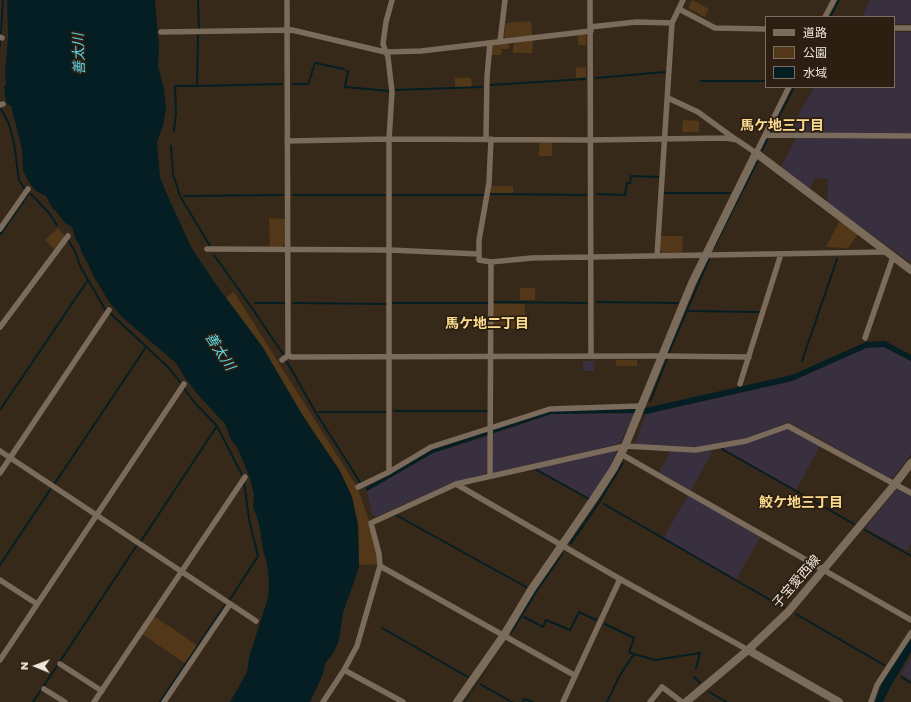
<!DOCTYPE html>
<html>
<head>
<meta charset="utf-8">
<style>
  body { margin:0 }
  #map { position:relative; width:911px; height:702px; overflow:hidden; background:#37291a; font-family:Poppins,"Noto Sans JP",sans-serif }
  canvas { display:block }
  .legend { position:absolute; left:765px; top:16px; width:130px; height:72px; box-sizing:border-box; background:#2c1f11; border:1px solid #7a6f62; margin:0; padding:5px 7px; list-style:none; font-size:12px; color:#efe6dc }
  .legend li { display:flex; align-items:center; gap:8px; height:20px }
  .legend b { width:20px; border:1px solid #7a6f62 }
  .north { position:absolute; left:16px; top:646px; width:40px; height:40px; -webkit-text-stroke:3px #2c1f11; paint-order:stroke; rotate:271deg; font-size:11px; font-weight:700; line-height:16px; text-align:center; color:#efe6dc }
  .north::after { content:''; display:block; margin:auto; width:14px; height:18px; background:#efe6dc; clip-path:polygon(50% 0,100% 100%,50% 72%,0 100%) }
</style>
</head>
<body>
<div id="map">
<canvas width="911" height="702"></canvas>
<ul class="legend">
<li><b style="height:5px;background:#7b6b5b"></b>道路</li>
<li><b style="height:11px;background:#523819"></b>公園</li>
<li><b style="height:11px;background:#041e23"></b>水域</li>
</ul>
<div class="north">N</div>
</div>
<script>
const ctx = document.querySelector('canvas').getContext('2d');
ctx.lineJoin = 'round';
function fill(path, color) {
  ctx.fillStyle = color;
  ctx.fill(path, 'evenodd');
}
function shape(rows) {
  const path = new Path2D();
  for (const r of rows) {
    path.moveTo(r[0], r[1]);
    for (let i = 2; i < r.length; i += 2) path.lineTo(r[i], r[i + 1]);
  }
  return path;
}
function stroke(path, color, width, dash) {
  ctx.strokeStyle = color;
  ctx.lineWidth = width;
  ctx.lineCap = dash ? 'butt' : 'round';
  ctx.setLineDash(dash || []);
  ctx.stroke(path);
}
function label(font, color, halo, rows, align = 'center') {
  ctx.font = font + ' Poppins,"Noto Sans JP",sans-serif';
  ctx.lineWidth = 3.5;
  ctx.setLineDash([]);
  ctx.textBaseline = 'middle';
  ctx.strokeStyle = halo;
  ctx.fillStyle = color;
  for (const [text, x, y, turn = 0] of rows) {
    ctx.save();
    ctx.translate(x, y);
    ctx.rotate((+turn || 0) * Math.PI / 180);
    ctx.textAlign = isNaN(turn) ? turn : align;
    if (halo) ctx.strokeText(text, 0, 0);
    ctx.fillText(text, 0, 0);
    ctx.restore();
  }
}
fill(shape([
  [870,0,911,0,911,24,894,24,894,17,862,17],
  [894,32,911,32,911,133,788,133,814,87,894,87],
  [796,138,911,138,911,263,827,202,828,179,815,178,810,189,781,167],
  [884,347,911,361,911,454,892,479,789,422,745,439,694,449,635,444,646,414,792,381,866,348],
  [583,361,595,361,594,371,583,371],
  [635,413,620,443,614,445,494,473,492,471,493,434,551,414],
  [790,428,820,446,796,490,720,447],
  [488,436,487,471,484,475,451,483,376,517,372,515,367,491,433,453],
  [714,448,691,491,659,472,671,450],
  [612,450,616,452,611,465,590,499,535,468],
  [897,489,911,497,911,543,907,551,865,528],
  [688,495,760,537,736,580,663,539],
  [911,658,911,680,901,674]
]), '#382f3f');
fill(shape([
  [692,0,709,9,705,17,688,8],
  [531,21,532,36,504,38,506,23],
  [584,33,586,35,586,45,578,45,578,34],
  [533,40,532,53,513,53,513,46,515,42],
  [509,43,509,49,502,49,501,55,490,55,491,46,493,44],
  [586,67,586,77,576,78,576,68],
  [455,78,471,78,472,87,455,88],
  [683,120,699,121,699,132,682,132],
  [552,142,552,156,539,156,539,143],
  [490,186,513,186,513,195,489,195],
  [269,218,285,219,285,244,281,247,270,247],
  [840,220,858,234,848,248,826,247],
  [58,228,65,237,55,250,45,240],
  [660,236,683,236,682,253,662,253,660,249],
  [520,288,535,288,535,300,520,300],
  [234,292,357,487,370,523,379,564,359,565,358,524,352,497,340,471,225,298],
  [493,304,525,304,525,328,493,329],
  [616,360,637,360,637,366,616,366],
  [154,616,198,646,186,664,142,634]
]), '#523819');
fill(shape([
  [7,0,155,0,159,48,158,66,164,88,166,109,163,125,157,143,160,177,166,192,191,247,215,283,262,346,306,421,340,471,352,497,358,525,359,567,343,613,339,641,332,655,326,662,322,676,310,702,230,702,247,672,249,657,268,598,269,584,267,563,263,550,259,523,253,507,254,496,250,478,237,447,231,440,225,424,200,397,185,378,176,363,123,318,109,302,93,275,89,266,81,251,80,246,75,238,72,227,65,223,56,211,52,208,46,196,36,191,28,181,23,170,22,149,11,106,7,104,5,96,4,86,6,85,5,74,8,36],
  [885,341,911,355,911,361,884,347,866,348,792,381,646,414,630,413,551,414,433,453,367,491,365,488,432,450,551,411,645,408,792,375,866,342],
  [622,462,624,463,600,503,571,545,569,543,598,502],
  [563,552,564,553,539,589,511,634,510,632,537,588],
  [911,638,911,652,891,686,883,702,875,702,882,683],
  [505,643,465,702,464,702]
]), '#041e23');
stroke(shape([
  [198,0,199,29],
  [830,17,839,0],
  [1,34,3,0],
  [0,46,0,40],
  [347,71,348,71,345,87,389,91],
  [596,78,665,72],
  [701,81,766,81],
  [292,84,308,84,315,63,344,69],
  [490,85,585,79],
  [197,86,282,84],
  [395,90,482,87],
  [1,109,9,124,14,143,19,180,26,191],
  [174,131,176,113,175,86,197,86,198,35],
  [771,132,794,87],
  [171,146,173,174,180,196,210,246],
  [762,150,767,140],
  [663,193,730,193],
  [31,194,48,212,57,225],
  [490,194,586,195],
  [597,194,625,195,627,183,630,183,631,176,659,177],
  [293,195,385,195],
  [392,195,485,195],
  [184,196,283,195],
  [0,235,29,193],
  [68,240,75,251,80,266,106,311],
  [714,247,757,162],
  [214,255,254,311,283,354],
  [494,302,588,303],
  [597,302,678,303],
  [255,303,284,303],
  [293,303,387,304],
  [393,303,487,303],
  [689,311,758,312],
  [109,312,169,368,180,382],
  [669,352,709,259],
  [802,361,837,259],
  [287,362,316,413,360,482],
  [183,387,195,403,217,426,242,475],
  [650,402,667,359],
  [0,410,88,280],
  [394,411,487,411],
  [319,412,386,412],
  [722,449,854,524],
  [535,469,589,499],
  [55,483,146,347],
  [604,504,784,608],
  [396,515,526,587],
  [865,530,911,556],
  [141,541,217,426],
  [0,565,52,487],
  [229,601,258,556,249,519,244,482],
  [796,614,884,665],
  [524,617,543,627,546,620,570,630,579,612,596,620],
  [605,624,634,638,629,652,634,654,655,660,700,653,696,668],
  [382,628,468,677],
  [694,677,700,683],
  [901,677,911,683],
  [480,684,512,702],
  [709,692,727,702],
  [33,702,137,545],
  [160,702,226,604],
  [523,702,524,699,533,702],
  [607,702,620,675,634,654]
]), '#041e23', 2);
stroke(shape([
  [287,0,288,354,291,357,661,356,749,357],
  [590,0,591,356],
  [679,9,715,28,766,29],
  [825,17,834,0],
  [590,27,636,22,672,23],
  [894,28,911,28],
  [161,32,292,30,385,52,421,51,591,31],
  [0,37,2,38],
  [500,42,505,0],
  [668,98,698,112,735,139],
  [0,105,3,104],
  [765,135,911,136],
  [486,139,487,77,490,43],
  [491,139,489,183,479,240,479,260,491,262,532,258,887,252],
  [287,141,389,139,591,140,726,138,737,140,756,153,789,87],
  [0,229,28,189],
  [207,249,389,250,479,254],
  [657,256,672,23,683,0],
  [0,327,68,236],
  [865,338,893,257],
  [282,360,289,355],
  [740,384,781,254],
  [0,451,256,621],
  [621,454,911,620],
  [389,472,431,447,550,409,641,406],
  [0,473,109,310],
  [490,476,491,262],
  [456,484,620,579,748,650],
  [358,487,389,472,389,139,392,92,388,57,383,44,386,22,392,0],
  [380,566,574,675],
  [0,580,37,604],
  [0,660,184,384],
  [60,664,102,691],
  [344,670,403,702],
  [44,689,65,702],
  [94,702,245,477],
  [164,702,230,604],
  [323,702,344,670,357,646,380,566,379,554,371,523,456,484,625,446,695,450,746,441,788,426,911,493],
  [563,702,620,579],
  [650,702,662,687,682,702],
  [871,702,877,685,911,633]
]), '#7b6b5b', 5.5);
stroke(shape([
  [748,650,839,702],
  [457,702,504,635,531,590,595,497,614,468,625,446,692,283,756,153,911,270],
  [686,702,748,650,788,612,895,484,911,463]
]), '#7b6b5b', 8);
label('13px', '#efe6dc', '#2c1f11', [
  ["子宝愛西線",797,582,-49]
]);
label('italic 14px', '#5bd7eb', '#2c1f11', [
  ["善太川",80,54,-92],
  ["善太川",219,352,57]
]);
label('bold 14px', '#fadb8f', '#2c1f11', [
  ["馬ケ地三丁目",782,126],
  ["馬ケ地二丁目",487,324],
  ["鮫ケ地三丁目",801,503]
]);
</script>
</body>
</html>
